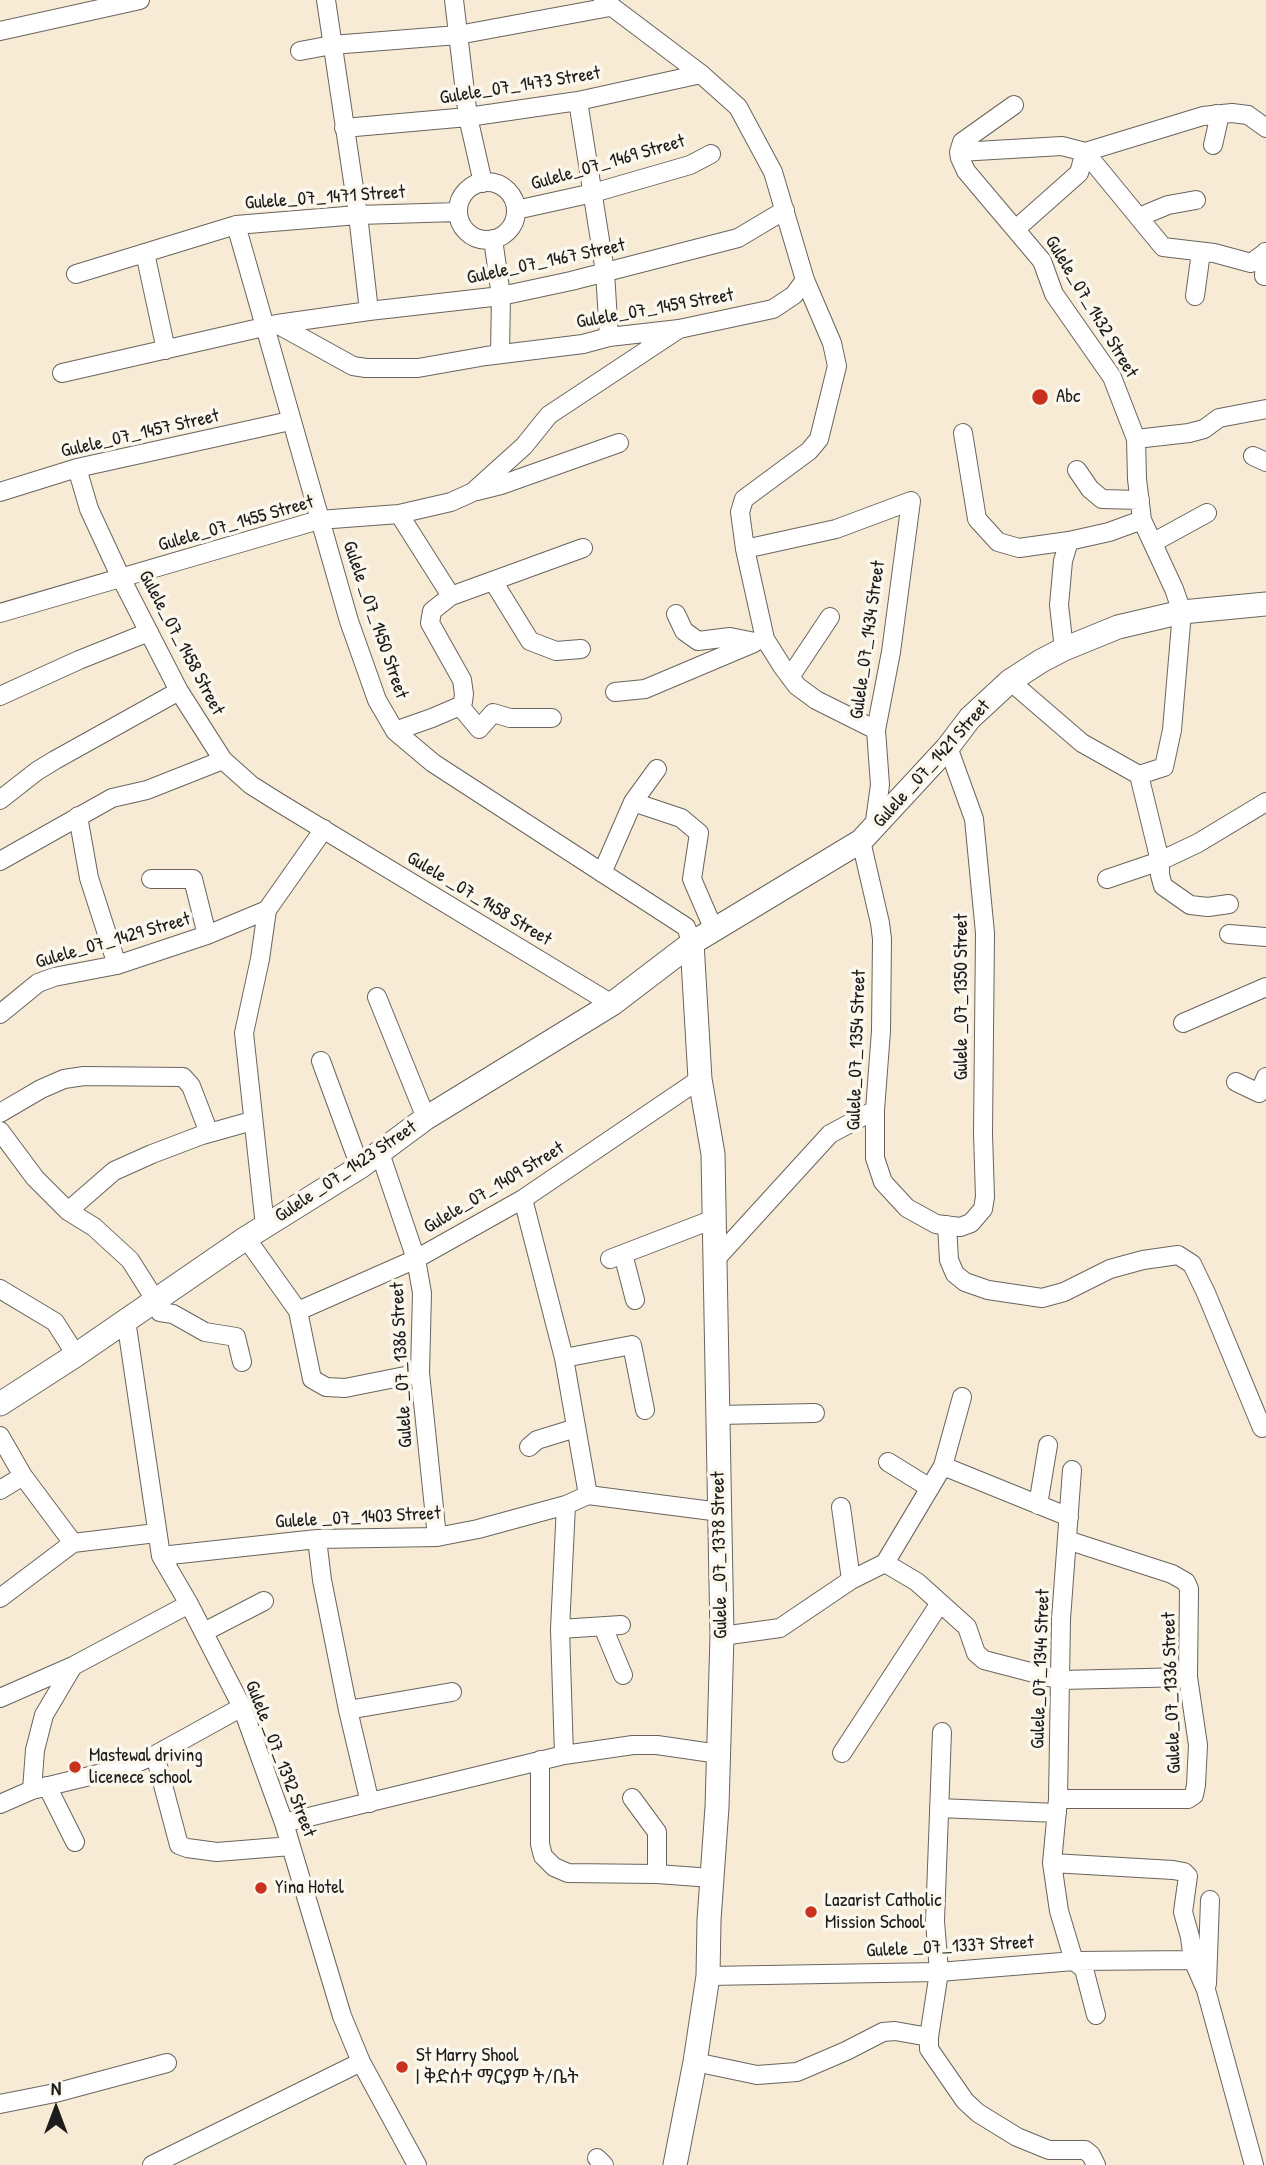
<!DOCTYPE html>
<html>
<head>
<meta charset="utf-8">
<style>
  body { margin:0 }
  #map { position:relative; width:1266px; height:2165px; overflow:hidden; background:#f7ebd6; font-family:"Patrick Hand",sans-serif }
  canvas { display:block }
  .north { position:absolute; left:21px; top:2074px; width:70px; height:70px; -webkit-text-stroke:5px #fbf7ec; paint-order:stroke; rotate:0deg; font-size:19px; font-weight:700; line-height:28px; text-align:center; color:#1c1c1c }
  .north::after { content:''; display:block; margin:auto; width:24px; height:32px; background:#1c1c1c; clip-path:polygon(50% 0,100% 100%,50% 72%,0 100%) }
</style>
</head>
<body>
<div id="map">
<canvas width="1266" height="2165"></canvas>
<div class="north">N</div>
</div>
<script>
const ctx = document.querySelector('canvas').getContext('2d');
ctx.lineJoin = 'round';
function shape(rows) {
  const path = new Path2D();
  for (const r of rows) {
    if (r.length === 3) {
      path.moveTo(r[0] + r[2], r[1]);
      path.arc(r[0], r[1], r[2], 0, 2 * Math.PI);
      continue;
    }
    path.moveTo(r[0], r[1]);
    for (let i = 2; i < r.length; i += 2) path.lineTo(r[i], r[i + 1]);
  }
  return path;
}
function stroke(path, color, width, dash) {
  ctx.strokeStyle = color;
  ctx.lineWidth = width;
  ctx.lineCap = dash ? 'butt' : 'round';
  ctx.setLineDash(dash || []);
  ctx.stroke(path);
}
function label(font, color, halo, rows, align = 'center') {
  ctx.font = font + ' "Patrick Hand","Noto Sans Ethiopic",sans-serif';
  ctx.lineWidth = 7;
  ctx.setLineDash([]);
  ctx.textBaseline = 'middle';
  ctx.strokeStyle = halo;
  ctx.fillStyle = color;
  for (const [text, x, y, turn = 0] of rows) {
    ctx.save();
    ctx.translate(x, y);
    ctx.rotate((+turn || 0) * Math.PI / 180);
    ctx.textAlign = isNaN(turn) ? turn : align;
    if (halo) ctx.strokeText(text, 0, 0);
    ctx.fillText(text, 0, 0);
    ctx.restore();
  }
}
const minor = shape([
  [326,0,358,215,369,311],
  [454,0,468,117,483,183],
  [603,0,701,74,738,107,773,172,805,280,832,343,837,366,819,439,809,451,744,499,740,512,745,549,765,639,782,666,797,686,816,700,876,730],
  [0,31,140,0],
  [300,51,332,45,458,35,610,7],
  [578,101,605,272,609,337],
  [344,128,468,117,578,101,701,74],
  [1213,145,1218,123,1216,114],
  [959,152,1062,146,1085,152,1163,247,1214,253,1251,263,1266,252],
  [487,211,29],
  [516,210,593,193,690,165,711,154],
  [1139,217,1168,205,1196,200],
  [236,225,349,621,377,700,395,731,433,763,686,927,692,943],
  [1017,228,1079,173,1085,152,1203,116,1232,113,1248,115,1266,128],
  [493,239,501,296,500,354],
  [145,253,166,350],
  [76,274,236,225,358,215,458,212],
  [1264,276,1265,252],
  [1195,296,1201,252],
  [277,324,353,366,366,368,418,368,486,356,583,344,609,337,679,329,773,309,794,295,805,280],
  [62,373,277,324,369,311,501,296,571,281,738,238,785,210],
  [963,433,977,519,998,542,1019,548,1069,541,1109,532,1142,520],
  [1136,439,1189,433,1204,429,1219,418,1266,409],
  [1253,456,1266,462],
  [77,468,89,509,121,578,179,691,223,760,251,785,278,802,612,1004],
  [1077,470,1090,489,1102,499,1140,500],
  [477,491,501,485,619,443],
  [0,492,77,468,290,421],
  [399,514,451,596],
  [1154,542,1207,513],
  [745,549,836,529,911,501,891,652,876,730,880,785,874,828],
  [493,581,530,641,556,651,581,649],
  [0,613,319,520,399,514,451,502,473,492,524,446,549,415,679,329],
  [676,614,684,631,698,641,730,637,755,642],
  [1064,649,1059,605,1063,561,1069,541],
  [790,677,830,617],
  [1010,681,1082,743,1139,775,1164,767,1172,730,1182,612,1174,589,1142,520,1137,479,1136,439,1112,377,1054,294,1042,261,966,171,960,158,959,152,962,142,1014,105],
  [615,692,645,689,754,643],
  [0,696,79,660,149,632],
  [460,706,479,729,493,713,510,718,552,718],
  [395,731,432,718,460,706,463,702,464,694,462,680,430,623,432,611,451,596,583,548],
  [1139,775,1160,861,1160,875,1163,886,1190,905,1208,907,1229,904],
  [0,800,37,771,55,760,179,691],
  [633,802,681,818,699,833,692,879,714,930],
  [78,816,89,878,117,965],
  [861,841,880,923,882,939,881,1031,875,1110,875,1158,883,1182,907,1208,936,1224,960,1227,971,1223,983,1209,985,1197,983,1134,985,933,974,819,948,747],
  [0,861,112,798,147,790,223,760],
  [602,873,633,802,657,769],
  [151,879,193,879,207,935],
  [1107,879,1160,861,1198,843,1266,802],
  [1229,934,1266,937],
  [377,997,426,1118],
  [0,1014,38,983,54,977,117,965,207,935,267,910,324,829],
  [1183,1023,1266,987],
  [321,1061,360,1167],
  [1236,1082,1259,1093,1266,1077],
  [0,1113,41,1089,64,1079,84,1076,183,1077,191,1086,209,1133],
  [0,1131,35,1178,68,1211,94,1227,130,1260,156,1301,160,1312,173,1314,205,1332,236,1337,242,1362],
  [380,1153,416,1259,422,1293,420,1373,437,1537],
  [523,1199,564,1358,588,1495],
  [68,1211,114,1171,152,1154,202,1135,252,1121],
  [947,1225,949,1260,955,1274,965,1282,988,1290,1042,1298,1064,1292,1110,1269,1143,1260,1178,1255,1192,1264,1206,1293,1262,1428],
  [265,1226,244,1033,260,959,267,910],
  [246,1238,298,1311,312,1379,326,1387,345,1388,420,1373],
  [623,1254,635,1300],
  [610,1259,714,1219],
  [715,1260,830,1134,875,1110],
  [0,1289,55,1322,76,1355],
  [298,1311,416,1259,523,1199,700,1079],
  [126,1320,161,1556,189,1604,242,1707,284,1823,342,2016,361,2062,417,2165],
  [564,1358,632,1345,645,1410],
  [718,1415,815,1413],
  [0,1436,23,1476,73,1543],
  [529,1447,537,1440,576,1428],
  [888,1462,930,1488],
  [943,1466,1069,1517],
  [1072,1470,1061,1619,1058,1799,1052,1863,1059,1911,1074,1961,1084,1969,1096,2015],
  [0,1490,23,1476],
  [1038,1505,1048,1445],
  [841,1507,851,1580],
  [317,1539,322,1580,348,1710,370,1803],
  [73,1543,156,1533],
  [161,1556,317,1539,437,1537,478,1529,566,1505,588,1495,720,1512],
  [885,1563,917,1582,967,1627,976,1653,984,1660,1061,1680,1188,1677],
  [0,1598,73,1543],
  [603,1627,623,1675],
  [560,1629,621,1625],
  [204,1632,264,1601],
  [722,1636,780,1628,851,1580,885,1563,943,1466,962,1397],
  [0,1698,73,1666,189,1604],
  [348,1710,452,1692],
  [942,1732,935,1921,939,1972,929,2037,929,2049,965,2101,978,2113,1017,2137,1049,2150,1085,2150,1091,2155,1096,2165],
  [842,1753,940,1603],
  [155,1755,179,1845,187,1848,217,1852,291,1846],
  [564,1755,560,1629,566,1505],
  [540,1760,540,1844,543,1856,554,1867,568,1873,657,1874,712,1878],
  [47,1786,75,1842],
  [32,1790,35,1750,44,1715,73,1666],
  [632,1798,657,1832,657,1874],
  [1058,1799,1188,1799,1194,1795,1196,1785,1198,1745,1188,1677,1189,1589,1186,1582,1172,1574,1067,1540],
  [0,1804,32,1790,127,1767,155,1755,242,1707],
  [939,1808,1057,1813],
  [284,1823,564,1755,633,1745,657,1745,719,1754],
  [1052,1863,1173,1870,1184,1872,1188,1876,1183,1912,1190,1937,1193,1960,1206,1990,1254,2165],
  [708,1976,939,1972,1074,1961,1193,1960],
  [1207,1984,1210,1900],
  [695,2062,757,2075,797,2072,846,2051,883,2032,895,2031,929,2037],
  [0,2104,55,2093,167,2063],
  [597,2158,604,2165],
  [152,2165,361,2062]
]);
const major = shape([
  [0,1404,76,1355,246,1238,360,1167,426,1118,612,1004,692,943,861,841,948,747,970,718,1010,681,1041,661,1064,649,1118,627,1182,612,1266,604],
  [675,2165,695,2062,708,1976,709,1920,717,1807,722,1636,713,1154,700,1079,692,943]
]);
stroke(minor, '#69645d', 20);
stroke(major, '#69645d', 25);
stroke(minor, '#fff', 18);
stroke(major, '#fff', 23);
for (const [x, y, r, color] of [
  [1040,397,9,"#c8321e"],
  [75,1767,7,"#c8321e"],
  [261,1888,7,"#c8321e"],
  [811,1912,7,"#c8321e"],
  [402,2067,7,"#c8321e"]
]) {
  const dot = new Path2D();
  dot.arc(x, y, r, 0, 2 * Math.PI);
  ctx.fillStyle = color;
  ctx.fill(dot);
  stroke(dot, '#fbf7ec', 2.5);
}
label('19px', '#1c1c1c', '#fbf7ec', [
  ["Gulele_07_1473 Street",520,86,-9],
  ["Gulele_07_1469 Street",608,163,-16],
  ["Gulele_07_1471 Street",325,198,-4],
  ["Gulele_07_1467 Street",546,262,-12],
  ["Gulele_07_1432 Street",1091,307,59],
  ["Gulele_07_1459 Street",655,309,-10],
  ["Gulele_07_1457 Street",140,434,-13],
  ["Gulele_07_1455 Street",236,524,-16],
  ["Gulele _07_1450 Street",375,620,71],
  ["Gulele_07_1434 Street",868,640,-82],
  ["Gulele_07_1458 Street",181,643,62],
  ["Gulele _07_1421 Street",932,764,-48],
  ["Gulele _07_1458 Street",479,899,31],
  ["Gulele_07_1429 Street",113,941,-16],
  ["Gulele _07_1350 Street",962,997,-90],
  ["Gulele_07_1354 Street",857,1050,-88],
  ["Gulele _07_1423 Street",346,1172,-34],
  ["Gulele_07_1409 Street",494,1188,-31],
  ["Gulele _07_1386 Street",402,1365,-93],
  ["Gulele _07_1403 Street",358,1518,-3],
  ["Gulele _07_1378 Street",720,1555,-91],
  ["Gulele_07_1344 Street",1041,1669,-88],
  ["Gulele_07_1336 Street",1172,1693,-92],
  ["Gulele _07_1392 Street",280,1759,69],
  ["Gulele _07_1337 Street",950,1947,-3]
]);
label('19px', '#1c1c1c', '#fbf7ec', [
  ["Abc",1056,397],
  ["Mastewal driving",89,1756],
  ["licenece school",89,1778],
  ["Yina Hotel",275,1888],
  ["Lazarist Catholic",825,1901],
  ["Mission School",825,1923],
  ["St Marry Shool",416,2056],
  ["| ቅድሰተ ማርያም ት/ቤት",416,2078]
], 'left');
</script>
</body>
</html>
